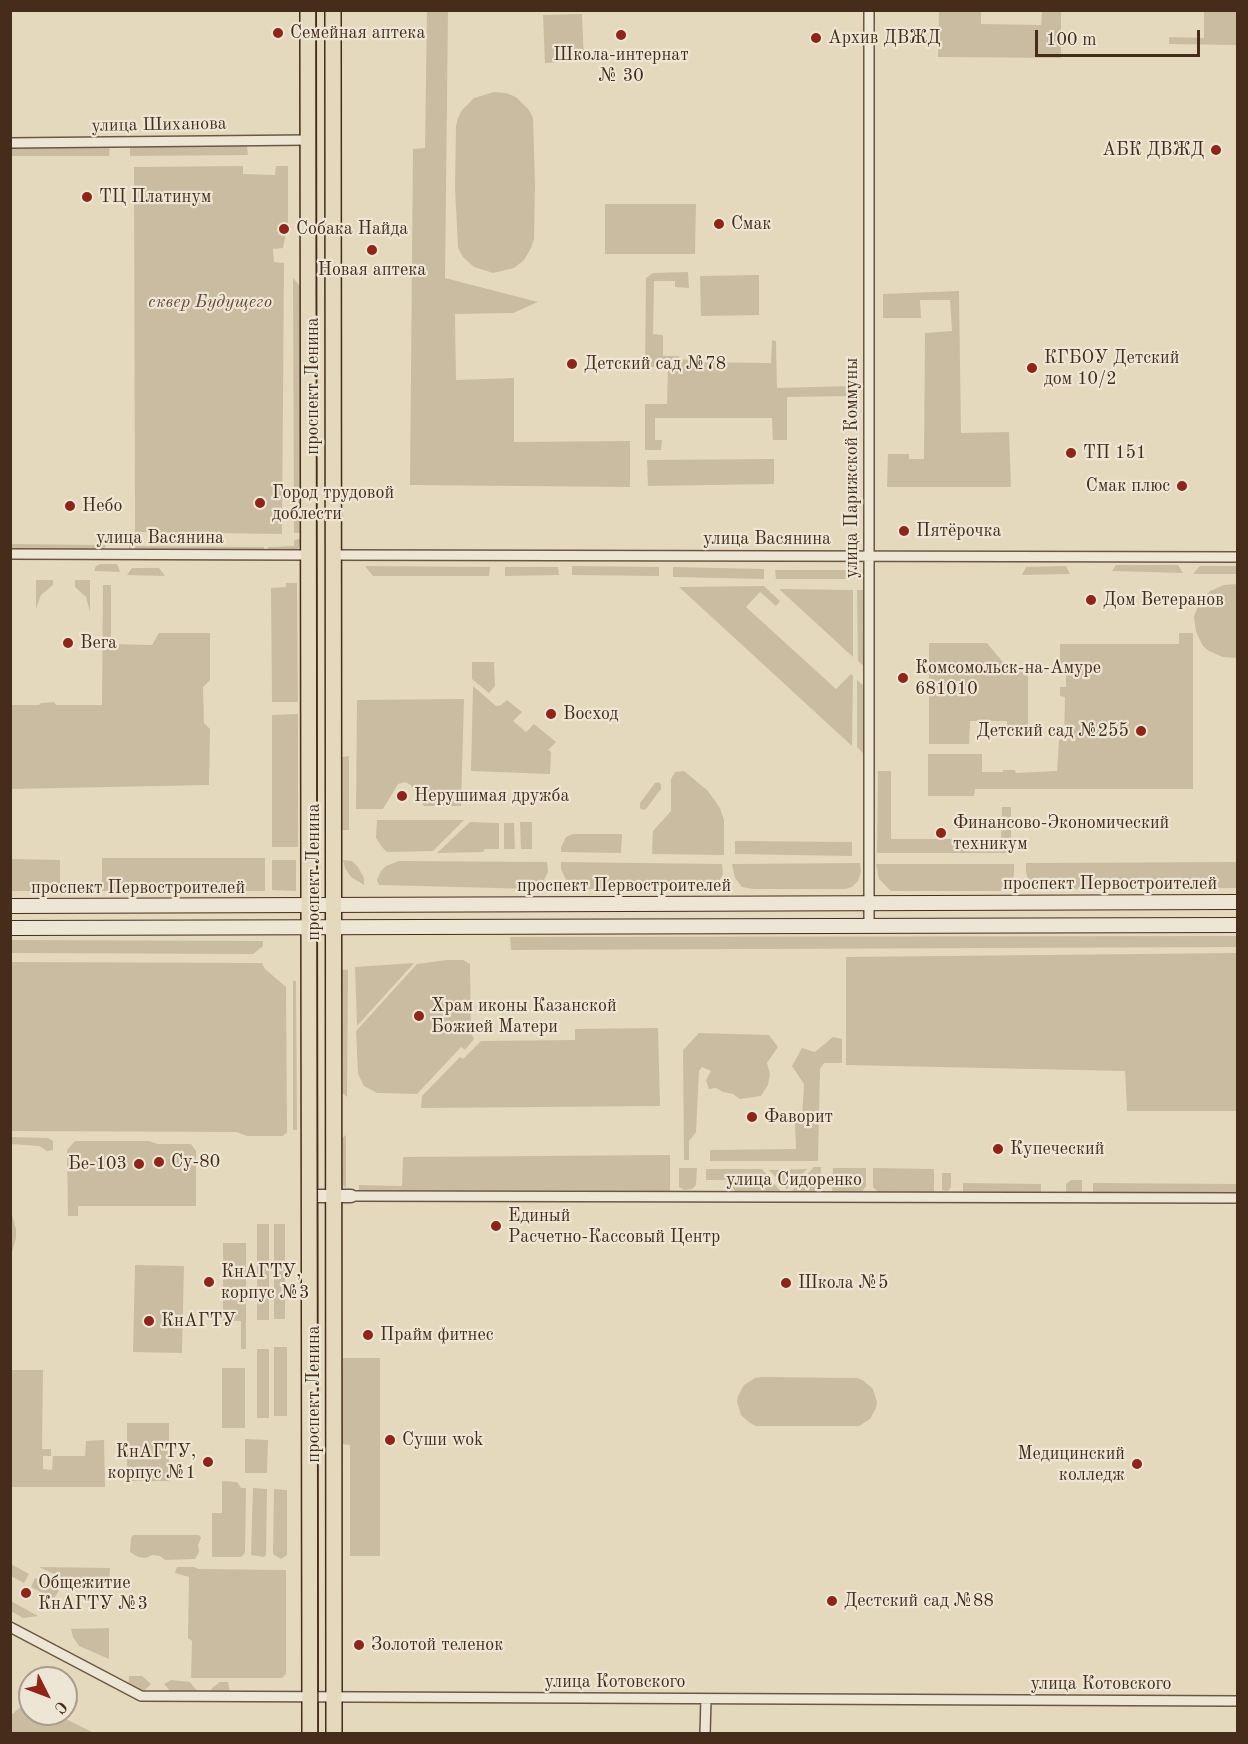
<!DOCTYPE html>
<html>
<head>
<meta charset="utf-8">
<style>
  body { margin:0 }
  #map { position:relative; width:1248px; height:1744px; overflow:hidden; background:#e5d9bd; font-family:"Old Standard TT",serif }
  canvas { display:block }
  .frame { position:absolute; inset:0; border:12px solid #452c1b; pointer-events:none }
  .north { position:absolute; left:18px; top:1666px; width:60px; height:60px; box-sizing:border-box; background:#eee6d4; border:2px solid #aa9c8a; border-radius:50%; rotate:132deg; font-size:16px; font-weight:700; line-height:24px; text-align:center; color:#452c1b }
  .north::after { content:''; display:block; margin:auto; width:21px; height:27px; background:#8f2418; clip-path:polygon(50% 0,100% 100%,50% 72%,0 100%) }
  .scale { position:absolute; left:1035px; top:30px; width:165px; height:27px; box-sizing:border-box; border:3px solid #452c1b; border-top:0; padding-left:8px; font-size:18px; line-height:21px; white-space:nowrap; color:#452c1b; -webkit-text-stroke:4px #eee6d4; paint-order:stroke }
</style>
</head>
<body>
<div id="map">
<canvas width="1248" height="1744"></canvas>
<div class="frame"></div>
<div class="north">С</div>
<div class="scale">100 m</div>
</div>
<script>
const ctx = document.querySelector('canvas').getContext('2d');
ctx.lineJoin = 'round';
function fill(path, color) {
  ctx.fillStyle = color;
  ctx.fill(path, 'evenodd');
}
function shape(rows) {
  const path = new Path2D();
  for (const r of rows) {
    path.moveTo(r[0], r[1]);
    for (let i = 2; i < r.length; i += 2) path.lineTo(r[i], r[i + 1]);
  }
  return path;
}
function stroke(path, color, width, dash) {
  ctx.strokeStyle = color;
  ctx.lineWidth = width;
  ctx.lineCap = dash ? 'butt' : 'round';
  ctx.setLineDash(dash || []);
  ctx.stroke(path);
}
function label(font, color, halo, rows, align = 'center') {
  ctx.font = font + ' "Old Standard TT",serif';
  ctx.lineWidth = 4.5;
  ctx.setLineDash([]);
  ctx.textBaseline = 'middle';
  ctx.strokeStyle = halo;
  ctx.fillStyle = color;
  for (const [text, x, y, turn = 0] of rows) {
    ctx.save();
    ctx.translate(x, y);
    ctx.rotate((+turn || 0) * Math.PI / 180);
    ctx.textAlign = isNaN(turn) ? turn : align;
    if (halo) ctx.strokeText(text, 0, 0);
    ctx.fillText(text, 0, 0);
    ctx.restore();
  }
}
fill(shape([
  [427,11,448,11,445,278,538,302,513,313,455,314,456,380,514,378,514,442,630,441,630,487,410,485,413,149,425,148],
  [939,11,981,11,981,24,1041,25,1042,11,1061,11,1061,58,938,57],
  [1204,11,1237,11,1237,45,1169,44,1169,37,1204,38],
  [582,14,584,61,545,63,543,15],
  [494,92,506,93,516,97,529,110,533,118,535,184,534,239,531,248,524,260,514,268,493,273,474,267,463,257,458,248,455,188,456,126,458,118,462,110,474,98],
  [247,145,248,155,130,156,130,147],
  [110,146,109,156,11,156,10,148],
  [243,166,243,174,275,175,276,166,288,166,288,223,283,248,273,249,274,262,284,263,282,534,135,532,134,167],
  [605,204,696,204,695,254,605,254],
  [688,272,689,288,675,287,675,281,654,281,653,334,663,335,663,356,679,356,680,359,690,360,691,362,771,363,772,340,776,341,777,388,852,386,852,396,787,397,787,440,773,440,772,418,655,418,655,440,662,440,661,450,645,450,645,404,667,404,668,367,645,367,646,278,653,273],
  [759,275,759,315,701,316,700,276],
  [293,278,300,286,301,533,294,533],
  [959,291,961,433,1009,432,1011,487,887,487,888,454,909,454,909,459,924,459,925,333,952,331,950,300,920,300,921,318,883,318,883,294],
  [774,459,774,484,648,486,647,460],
  [300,539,300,546,296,551,269,551,268,547,294,546,294,540],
  [11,544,106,545,103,551,11,551],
  [129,546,264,547,264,553,129,552],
  [100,564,117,564,120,572,94,571,96,566],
  [1116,565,1178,565,1183,573,1112,571],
  [365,566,490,567,489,576,373,576],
  [572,566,659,567,659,576,572,575],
  [1066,566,1070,574,1022,575,1026,567],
  [1200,566,1237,566,1237,574,1193,574],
  [505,567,558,567,559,575,505,576],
  [673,567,764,569,764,579,673,577],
  [132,568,159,568,165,576,127,575],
  [775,570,849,570,849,579,776,579],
  [36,580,53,580,53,585,41,595,36,609],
  [75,580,90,580,90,612,86,597,75,587],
  [286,583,297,583,298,702,272,702,271,588,286,587],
  [1237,584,1237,658,1223,657,1209,651,1203,646,1196,632,1194,617,1199,603,1210,591,1224,585],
  [103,585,111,585,111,644,152,645,159,633,210,633,210,680,203,687,204,723,210,729,209,785,11,789,11,705,39,705,41,703,54,702,56,705,102,705],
  [764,586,780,601,776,606,760,592,746,607,836,689,851,674,853,676,852,746,679,587],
  [779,589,853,590,853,657],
  [857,590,865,590,865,667,858,661],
  [1179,633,1193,633,1193,789,975,789,974,796,928,796,928,754,982,754,982,772,1003,772,1003,770,1015,770,1016,773,1057,771,1059,740,1064,739,1065,697,1060,696,1060,687,1066,687,1066,664,1060,663,1060,644,1179,644],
  [929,643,987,643,1006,666,1028,666,1028,730,1008,730,1007,721,970,721,969,744,929,744],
  [472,662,494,662,495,686,489,693,472,679],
  [857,680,865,687,863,753,857,747],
  [473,686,496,706,501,705,507,700,522,712,513,721,526,732,534,724,556,742,548,750,551,752,550,774,471,771],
  [464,699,461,806,424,806,411,785,405,782,398,784,383,809,356,809,357,700],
  [298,714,298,847,272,847,272,715],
  [349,756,349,830,342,830,342,757],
  [684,771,708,791,720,808,724,820,724,855,652,854,653,831,671,811,671,779,675,772],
  [878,771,891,771,891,839,1001,839,1002,807,1011,807,1011,853,877,853],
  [658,782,661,784,661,789,646,809,643,810,640,808,640,803,655,783],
  [377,820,464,820,433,851,387,852,382,847,376,838],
  [470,822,499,823,499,849,485,849,483,852,437,853],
  [520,822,532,822,532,849,521,849],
  [504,823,514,823,515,849,504,849],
  [573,834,622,834,621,853,561,852,561,847,566,837],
  [735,841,852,842,852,856,735,854],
  [102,858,265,858,265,891,102,891],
  [11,859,60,860,60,891,11,891],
  [272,860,296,860,296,891,272,890],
  [343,860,352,861,358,867,364,878,364,885,351,877,345,868],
  [399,861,547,862,548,872,541,886,535,889,379,885,377,880,381,871,386,866],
  [561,862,722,864,723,874,714,890,707,891,580,889,572,887,567,882,561,869],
  [1237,862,1237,888,1043,889,1034,885,1028,879,1026,872,1026,863],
  [860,863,861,872,858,881,852,887,845,889,753,889,742,887,735,878,732,864],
  [876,864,1014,864,1014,873,1013,880,1008,887,1000,891,891,891,879,879],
  [1237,936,1237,947,511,950,510,937],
  [11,940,263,941,263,946,253,954,11,953],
  [1237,953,1237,1111,1127,1111,1125,1071,846,1065,846,957],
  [447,960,463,960,470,964,471,1033,474,1039,465,1050,461,1047,417,1094,377,1093,364,1086,358,1074,356,1031,417,964],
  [11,962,262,963,265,969,286,987,287,1132,283,1136,247,1136,236,1132,11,1131],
  [414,963,357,1026,355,967],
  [340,969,348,970,347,1097,341,1092],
  [293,981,296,981,297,1130,293,1130],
  [658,1028,660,1106,421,1108,422,1096,460,1057,463,1059,481,1041,575,1040,575,1029],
  [699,1033,769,1035,778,1047,767,1063,770,1074,768,1085,761,1096,740,1099,733,1094,723,1092,716,1088,709,1089,706,1080,711,1071,702,1067,699,1071,696,1132,689,1141,689,1160,684,1160,683,1050],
  [833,1037,842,1039,842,1063,824,1063,820,1069,818,1161,710,1161,710,1150,796,1149,795,1123,802,1119,804,1084,792,1066,802,1048,815,1052],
  [346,1135,346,1188,341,1184,340,1179,340,1140],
  [10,1137,48,1138,53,1141,53,1150,47,1151,39,1146,11,1144],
  [75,1141,149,1141,158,1144,191,1144,196,1151,196,1206,78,1206,78,1216,68,1216,67,1150],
  [670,1155,670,1191,359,1190,359,1185,402,1186,403,1157],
  [814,1167,821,1167,820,1193,790,1193],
  [679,1168,697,1168,696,1185,692,1189,684,1190,679,1187],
  [833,1168,866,1168,866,1186,861,1193,832,1193],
  [873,1168,934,1169,934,1192,879,1193,873,1187],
  [706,1169,762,1169,782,1193,737,1193,726,1180,706,1180],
  [807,1169,787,1189,769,1170],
  [942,1173,951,1173,951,1187,948,1191,942,1190],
  [1071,1180,1082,1180,1082,1194,1066,1194,1066,1184],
  [963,1183,1041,1184,1041,1194,963,1193],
  [1093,1183,1237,1184,1237,1194,1093,1194],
  [11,1211,16,1229,16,1238,11,1255],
  [257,1224,269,1224,269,1320,257,1320],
  [274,1224,285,1224,285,1319,274,1319],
  [223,1243,246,1243,246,1349,241,1349,241,1321,223,1321],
  [135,1265,184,1266,182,1353,133,1352],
  [274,1347,287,1347,287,1416,274,1416],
  [257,1349,269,1349,269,1418,257,1418],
  [341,1358,380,1358,380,1556,350,1556,350,1445,341,1444],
  [222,1368,245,1368,245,1428,222,1428],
  [11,1370,43,1370,42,1449,51,1449,51,1456,43,1456,43,1469,52,1470,53,1456,85,1456,86,1441,104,1440,105,1487,11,1487],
  [762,1377,858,1378,864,1381,873,1389,877,1402,876,1408,870,1419,859,1426,756,1426,750,1423,741,1415,737,1402,738,1396,744,1385,755,1378],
  [127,1423,169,1423,169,1481,127,1481],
  [245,1439,268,1440,267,1473,245,1473],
  [222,1481,237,1482,241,1488,246,1488,245,1553,241,1557,212,1557,212,1513,222,1513],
  [253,1488,267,1489,266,1555,264,1557,251,1555],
  [274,1489,287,1490,287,1555,281,1559,273,1554],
  [133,1535,199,1535,201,1538,198,1545,199,1552,195,1559,165,1560,160,1556,152,1555,146,1558,138,1557,130,1552,131,1538],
  [11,1564,29,1574,24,1583,11,1576],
  [39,1567,110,1568,109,1588,80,1586],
  [177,1567,194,1567,199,1569,286,1570,286,1674,282,1678,191,1678,192,1641,188,1638,189,1577,175,1573],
  [35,1578,59,1590,54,1599,31,1587],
  [11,1601,38,1616,23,1618,11,1611],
  [109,1628,109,1659,79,1646,73,1637,71,1629],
  [129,1676,142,1676,151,1684,143,1692,128,1687],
  [171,1680,190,1682,198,1692,171,1692,164,1684],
  [220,1682,228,1682,230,1692,211,1692,212,1688],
  [29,1700,30,1714,56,1714,94,1733,11,1733,11,1715]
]), '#cabca1');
const minor = shape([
  [869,10,869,925],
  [10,143,308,140],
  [10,554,308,555],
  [332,555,1238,557],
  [351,1196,1238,1198],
  [10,1627,141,1696,1238,1701],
  [705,1734,706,1699]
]);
const tertiary = shape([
  [309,1196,351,1196]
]);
const secondary = shape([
  [10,906,1238,902],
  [10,928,1238,925]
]);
const trunk = shape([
  [308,10,310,1734],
  [333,10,334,1734]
]);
stroke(minor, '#6d5744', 12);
stroke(tertiary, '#6d5744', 15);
stroke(secondary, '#452c1b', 16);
stroke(trunk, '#452c1b', 18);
stroke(minor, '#eee6d4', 9);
stroke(tertiary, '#eee6d4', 12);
stroke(secondary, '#eee6d4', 14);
stroke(trunk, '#e5d9bd', 15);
stroke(shape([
  [316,10,318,1734]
]), '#452c1b', 1.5);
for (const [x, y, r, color] of [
  [278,33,6,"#8f2418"],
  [621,35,6,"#8f2418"],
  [816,38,6,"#8f2418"],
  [1216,150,6,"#8f2418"],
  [87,197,6,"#8f2418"],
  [719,224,6,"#8f2418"],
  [284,229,6,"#8f2418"],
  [372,250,6,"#8f2418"],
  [572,364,6,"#8f2418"],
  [1032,368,6,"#8f2418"],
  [1071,453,6,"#8f2418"],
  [1182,486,6,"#8f2418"],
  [260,503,6,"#8f2418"],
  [70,506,6,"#8f2418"],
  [904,531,6,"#8f2418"],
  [1091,600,6,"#8f2418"],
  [68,643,6,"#8f2418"],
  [903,678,6,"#8f2418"],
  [551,714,6,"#8f2418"],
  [1141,731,6,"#8f2418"],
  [402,796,6,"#8f2418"],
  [941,833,6,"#8f2418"],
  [419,1016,6,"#8f2418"],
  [752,1117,6,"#8f2418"],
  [998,1149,6,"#8f2418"],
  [159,1162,6,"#8f2418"],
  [139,1164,6,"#8f2418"],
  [496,1226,6,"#8f2418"],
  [209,1282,6,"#8f2418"],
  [786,1283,6,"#8f2418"],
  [149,1321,6,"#8f2418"],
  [368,1335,6,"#8f2418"],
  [390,1440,6,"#8f2418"],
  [208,1462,6,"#8f2418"],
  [1137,1464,6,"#8f2418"],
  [26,1593,6,"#8f2418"],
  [832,1601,6,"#8f2418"],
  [359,1645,6,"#8f2418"]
]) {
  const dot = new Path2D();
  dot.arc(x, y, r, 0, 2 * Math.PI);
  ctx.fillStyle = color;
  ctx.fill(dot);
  stroke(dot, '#eee6d4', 2);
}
label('18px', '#452c1b', '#eee6d4', [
  ["Семейная аптека",290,33],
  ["Архив ДВЖД",828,38],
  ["Школа-интернат",621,55,"center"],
  ["№ 30",621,76,"center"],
  ["АБК ДВЖД",1204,150,"right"],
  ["ТЦ Платинум",99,197],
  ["Смак",731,224],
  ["Собака Найда",296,229],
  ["Новая аптека",372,270,"center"],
  ["КГБОУ Детский",1044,358],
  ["дом 10/2",1044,379],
  ["Детский сад №78",584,364],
  ["ТП 151",1083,453],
  ["Смак плюс",1170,486,"right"],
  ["Город трудовой",272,493],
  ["доблести",272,514],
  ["Небо",82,506],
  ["Пятёрочка",916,531],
  ["Дом Ветеранов",1103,600],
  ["Вега",80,643],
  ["Комсомольск-на-Амуре",915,668],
  ["681010",915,689],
  ["Восход",563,714],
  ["Детский сад №255",1129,731,"right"],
  ["Нерушимая дружба",414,796],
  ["Финансово-Экономический",953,823],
  ["техникум",953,844],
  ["Храм иконы Казанской",431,1006],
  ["Божией Матери",431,1027],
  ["Фаворит",764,1117],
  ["Купеческий",1010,1149],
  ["Су-80",171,1162],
  ["Бе-103",127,1164,"right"],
  ["Единый",508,1216],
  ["Расчетно-Кассовый Центр",508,1237],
  ["КнАГТУ,",221,1272],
  ["корпус №3",221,1293],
  ["Школа №5",798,1283],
  ["КнАГТУ",161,1321],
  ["Прайм фитнес",380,1335],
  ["Суши wok",402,1440],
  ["КнАГТУ,",196,1452,"right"],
  ["корпус №1",196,1473,"right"],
  ["Медицинский",1125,1454,"right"],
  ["колледж",1125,1475,"right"],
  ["Общежитие",38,1583],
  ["КнАГТУ №3",38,1604],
  ["Дестский сад №88",844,1601],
  ["Золотой теленок",371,1645]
], 'left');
label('18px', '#452c1b', '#eee6d4', [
  ["улица Шиханова",159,125,-1],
  ["проспект Ленина",313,386,-90],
  ["улица Парижской Коммуны",852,468,-90],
  ["улица Васянина",160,538],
  ["улица Васянина",767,539],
  ["проспект Ленина",314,872,-90],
  ["проспект Первостроителей",1110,884],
  ["проспект Первостроителей",624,886],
  ["проспект Первостроителей",138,888],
  ["улица Сидоренко",794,1180],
  ["проспект Ленина",314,1394,-90],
  ["улица Котовского",615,1682],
  ["улица Котовского",1101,1684]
]);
label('italic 18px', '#604936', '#eee6d4', [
  ["сквер Будущего",210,302]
]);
</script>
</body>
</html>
